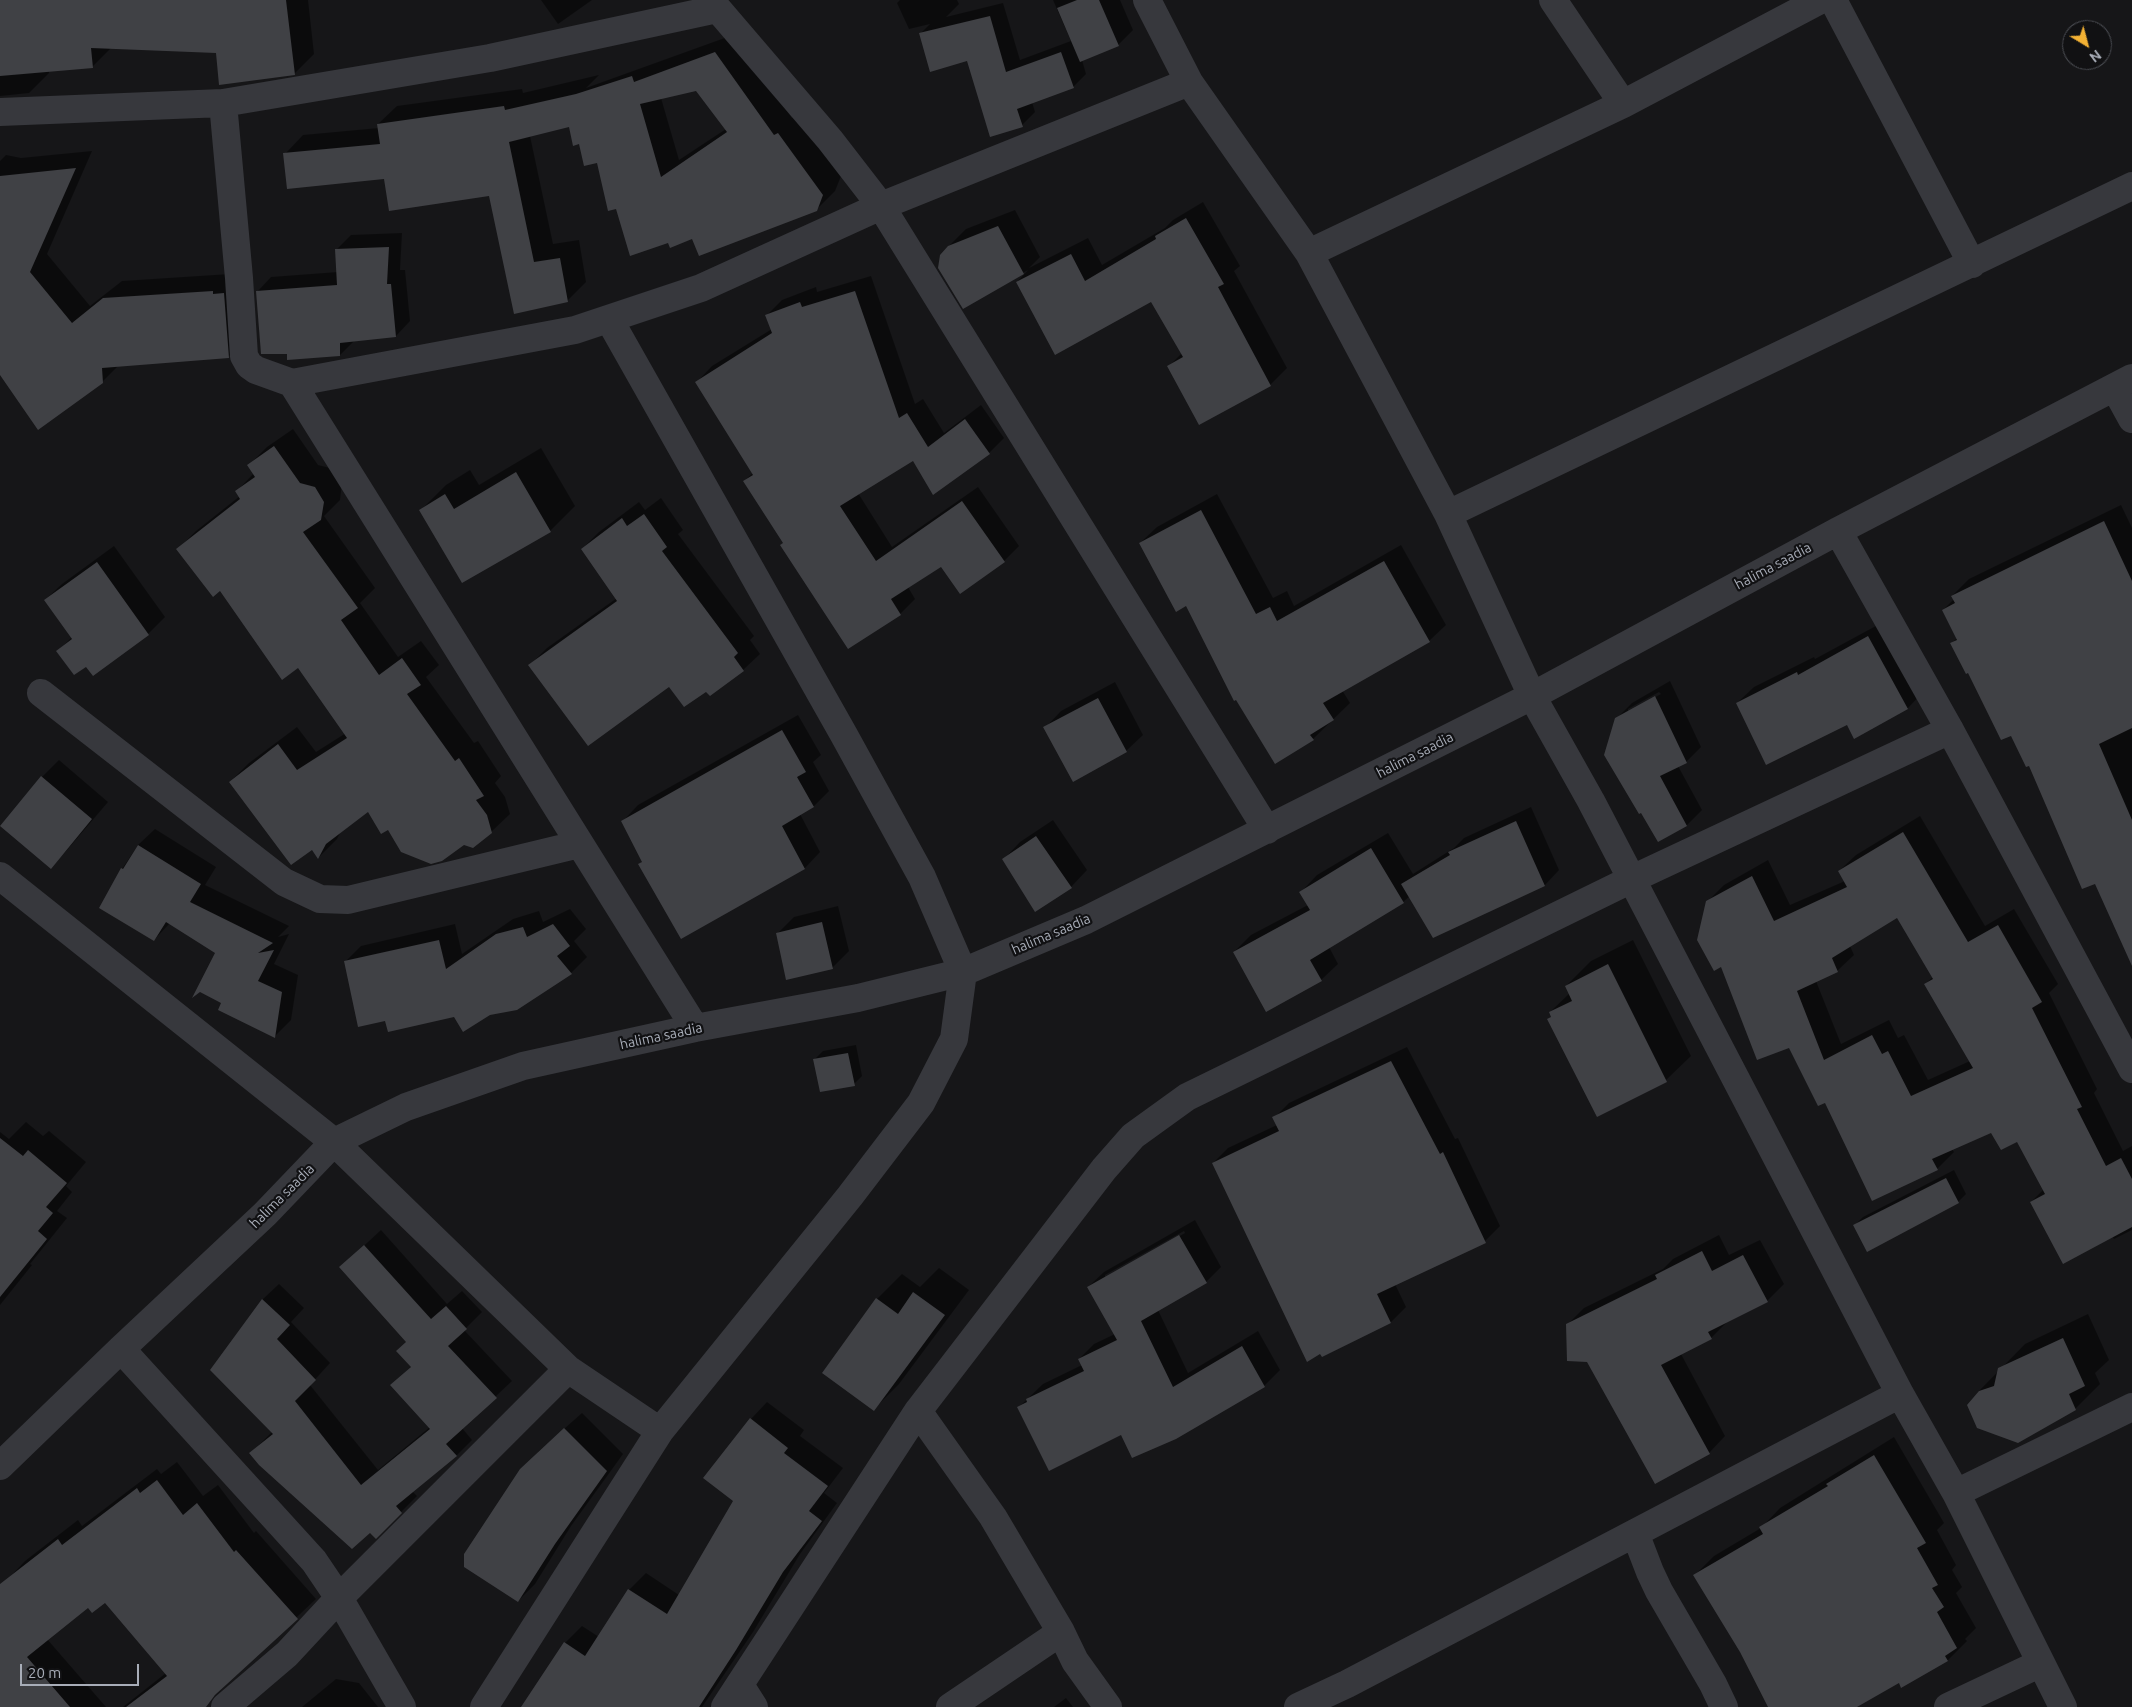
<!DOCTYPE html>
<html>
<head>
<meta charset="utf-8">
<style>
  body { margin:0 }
  #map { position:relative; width:2132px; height:1707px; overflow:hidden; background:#161618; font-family:Ubuntu,sans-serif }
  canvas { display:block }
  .north { position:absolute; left:2062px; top:20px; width:50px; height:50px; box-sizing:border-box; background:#111113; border:1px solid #4d4f55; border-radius:50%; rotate:143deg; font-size:14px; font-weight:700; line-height:20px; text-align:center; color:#a8adb8 }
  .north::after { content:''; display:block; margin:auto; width:18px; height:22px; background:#f2b134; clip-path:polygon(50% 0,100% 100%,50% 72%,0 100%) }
  .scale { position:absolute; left:20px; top:1664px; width:119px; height:22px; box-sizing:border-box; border:2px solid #a8adb8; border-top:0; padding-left:6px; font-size:15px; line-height:18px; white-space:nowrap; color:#a8adb8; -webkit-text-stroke:4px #111113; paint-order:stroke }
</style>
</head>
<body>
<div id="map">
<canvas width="2132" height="1707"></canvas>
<div class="north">N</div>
<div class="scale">20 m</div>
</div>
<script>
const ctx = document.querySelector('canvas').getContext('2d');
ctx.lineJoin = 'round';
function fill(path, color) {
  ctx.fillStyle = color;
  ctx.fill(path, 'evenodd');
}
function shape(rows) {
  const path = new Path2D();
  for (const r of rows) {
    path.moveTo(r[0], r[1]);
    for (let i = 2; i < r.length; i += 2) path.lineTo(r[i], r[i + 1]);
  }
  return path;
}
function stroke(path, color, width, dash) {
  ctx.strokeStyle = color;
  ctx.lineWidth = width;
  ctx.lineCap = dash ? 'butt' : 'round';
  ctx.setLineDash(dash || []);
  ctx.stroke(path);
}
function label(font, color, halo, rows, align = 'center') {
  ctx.font = font + ' Ubuntu,sans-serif';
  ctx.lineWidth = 4.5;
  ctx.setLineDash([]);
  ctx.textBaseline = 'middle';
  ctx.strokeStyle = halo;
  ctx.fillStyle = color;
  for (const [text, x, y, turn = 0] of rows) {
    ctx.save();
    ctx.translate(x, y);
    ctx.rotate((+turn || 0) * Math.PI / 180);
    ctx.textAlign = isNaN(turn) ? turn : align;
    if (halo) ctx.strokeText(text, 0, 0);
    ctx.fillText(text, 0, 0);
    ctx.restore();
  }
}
fill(shape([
  [0,0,308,0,314,54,294,74,217,52,112,47,92,67,49,70,49,73,29,93,0,96],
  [541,0,592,0,558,24],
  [900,0,957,0,959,4,946,17,1003,3,1020,60,1071,41,1053,0,1120,0,1133,30,1118,45,1082,60,1086,74,1073,87,1032,102,1035,112,1022,125,968,60,921,33,930,24,909,29,897,3],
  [733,35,792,118,796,115,841,176,835,191,816,210,669,242,617,207,598,162,580,143,565,106,530,136,553,244,579,240,586,282,567,301,515,313,490,195,385,178,285,154,303,135,379,128,378,124,397,106,522,89,523,93,599,75,586,88],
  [696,89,726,129,679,160,661,98],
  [92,151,47,254,90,306,122,281,230,274,246,339,228,357,119,365,102,382,0,373,0,161,6,155,21,158],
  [1203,202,1240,266,1234,271,1287,368,1270,385,1169,366,1182,353,1152,300,1017,282,1028,270,963,307,949,246,966,229,1015,210,1040,257,1029,268,1088,238,1102,265,1165,228,1173,220],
  [402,233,400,270,405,270,410,321,396,336,355,340,340,355,289,352,263,354,261,351,257,292,271,277,338,272,336,250,351,235],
  [871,276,915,404,923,399,944,433,981,405,1004,438,989,453,913,459,858,493,892,547,978,487,1019,546,1004,561,941,565,908,587,915,599,900,614,784,542,744,481,753,473,697,382,712,366,772,329,767,315,782,300,816,287,817,292],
  [293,429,318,465,334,469,342,483,340,500,324,516,375,588,360,603,398,657,421,641,439,665,426,677,474,743,478,741,501,776,495,783,505,797,510,814,491,832,388,829,368,811,341,831,337,839,319,857,312,849,230,782,249,763,297,727,316,752,346,733,299,666,178,549,196,531,240,496,237,491,254,473,249,465,267,447],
  [541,448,575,506,550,531,421,510,446,485,470,470,479,485],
  [1217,494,1273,598,1287,591,1294,606,1401,545,1446,625,1429,641,1342,690,1350,703,1313,739,1187,605,1140,543,1157,527],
  [661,498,683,530,678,534,754,636,750,640,760,654,743,670,707,690,530,665,547,648,617,598,582,549,599,532,639,502,645,510],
  [2121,505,2132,528,2132,963,2095,882,2030,764,1952,643,1957,638,1943,610,1954,599,1952,596,1969,579],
  [114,546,165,617,148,634,93,674,87,665,58,651,72,637,45,600,62,584],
  [1885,621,1924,691,1908,708,1847,723,1737,703,1754,687,1814,657,1815,659],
  [1670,681,1701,747,1686,762,1678,766,1702,810,1687,825,1659,841,1617,718,1632,703],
  [1659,692,1661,694,1628,712,1628,709],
  [1115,682,1143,735,1126,751,1045,728,1061,711],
  [798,715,821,755,813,762,829,791,814,806,800,814,820,852,805,868,681,937,640,864,643,861,623,821,638,805],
  [59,760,108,802,67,850,51,867,42,777],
  [1531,807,1559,870,1545,885,1434,936,1410,896,1403,902,1329,947,1338,964,1321,980,1234,952,1251,935,1308,905,1301,892,1317,875,1388,833,1413,874,1454,848,1464,838],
  [1920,816,1985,926,2014,909,2058,984,2049,993,2097,1089,2094,1093,2123,1151,2132,1146,2132,1230,2114,1239,2112,1236,2031,1202,2044,1189,2018,1140,1992,1132,1952,1149,1954,1152,1937,1169,1825,1102,1790,1047,1707,902,1724,885,1768,860,1790,905,1845,881,1839,871,1856,855],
  [1898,916,1933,977,1925,984,1970,1061,1928,1080,1904,1035,1898,1038,1889,1020,1841,1044,1816,981,1837,971,1854,955,1850,946],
  [1053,820,1087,870,1071,887,1004,859,1020,842],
  [155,829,216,867,205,885,289,926,278,937,289,934,274,964,298,975,291,1020,275,1036,223,1002,216,952,170,923,154,940,122,869,138,845],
  [838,906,849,951,832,968,777,934,794,917],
  [570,909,586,929,574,941,587,957,571,973,516,1009,386,1019,345,962,361,946,455,924,462,954,513,919,539,911,543,922],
  [1633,940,1691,1056,1666,1080,1597,1115,1550,1012,1570,993,1566,986,1591,961],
  [856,1045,862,1076,854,1084,815,1059,823,1051],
  [1407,1047,1455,1139,1458,1138,1500,1226,1485,1241,1395,1284,1406,1307,1391,1322,1323,1356,1213,1163,1228,1148,1277,1125,1274,1118,1289,1103],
  [26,1122,43,1136,49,1131,86,1162,66,1186,72,1192,57,1211,67,1218,30,1264,32,1265,0,1305,0,1132,9,1139],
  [1954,1170,1966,1194,1958,1202,1855,1225,1863,1217],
  [1195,1220,1221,1267,1206,1282,1158,1310,1188,1373,1258,1331,1280,1370,1264,1386,1175,1438,1121,1434,1019,1407,1043,1384,1082,1365,1079,1359,1094,1344,1115,1334,1088,1287,1104,1272],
  [1184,1231,1185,1233,1105,1278,1105,1275],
  [381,1230,447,1304,462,1291,482,1312,464,1330,512,1381,462,1428,472,1440,456,1456,412,1491,417,1496,376,1537,370,1531,251,1453,272,1432,212,1370,263,1299,279,1284,304,1308,291,1322,330,1363,310,1385,378,1470,430,1427,392,1385,412,1366,407,1342,341,1267],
  [1719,1235,1729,1255,1760,1240,1784,1284,1767,1301,1728,1321,1711,1338,1681,1354,1725,1436,1709,1453,1567,1325,1584,1308,1663,1269,1673,1259],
  [939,1268,969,1290,899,1384,874,1409,824,1372,877,1299,902,1274,920,1287],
  [2088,1314,2109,1360,2095,1373,2100,1384,2075,1409,1979,1391,2025,1344],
  [767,1402,804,1430,800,1436,843,1468,824,1493,837,1503,800,1554,753,1632,702,1707,523,1707,565,1643,582,1626,599,1637,629,1590,646,1573,679,1595,735,1501,751,1419],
  [582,1413,623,1454,571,1526,535,1584,518,1601,538,1452],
  [1894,1437,1944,1523,1937,1530,1956,1565,1952,1570,1962,1587,1956,1593,1976,1628,1965,1639,1967,1641,1948,1660,1902,1686,1899,1681,1848,1707,1769,1707,1741,1652,1695,1575,1714,1556,1761,1528,1780,1508],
  [177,1462,203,1496,218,1485,254,1533,256,1531,316,1599,232,1678,204,1707,123,1707,166,1673,105,1601,89,1606,47,1639,106,1707,0,1707,0,1603,6,1581,25,1561,78,1520,82,1526,157,1469,161,1474],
  [336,1679,359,1683,378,1707,302,1707],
  [1066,1698,1073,1707,1054,1707]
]), '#0007');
fill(shape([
  [0,0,286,0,295,75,219,85,216,53,91,48,93,68,0,76],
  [1077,0,1099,0,1119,46,1080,62,1057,8],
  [990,16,1006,72,1061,52,1074,88,1017,109,1023,127,990,137,967,61,930,72,919,33],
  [715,52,774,135,778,133,823,195,817,211,699,256,692,239,670,248,668,243,630,256,616,209,608,211,597,163,584,166,579,144,573,146,569,127,509,142,534,262,560,258,568,302,514,314,489,196,389,211,384,179,287,189,283,153,380,144,377,124,504,106,505,110,576,94,632,76,634,82],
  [696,91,727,132,661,177,640,104],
  [76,168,30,272,72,323,103,298,213,291,213,294,224,293,229,358,102,368,103,383,38,430,0,375,0,176],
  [1186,218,1224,284,1218,287,1271,386,1199,425,1167,366,1183,357,1151,302,1055,355,1016,282,1071,254,1085,281,1156,239,1155,236],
  [998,226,1024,274,963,309,938,268,940,255,948,246],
  [389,247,387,284,391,284,396,337,340,343,340,356,287,360,287,354,261,354,256,291,337,285,335,249],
  [855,291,899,418,907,413,928,447,965,419,990,454,933,495,913,461,840,506,876,561,962,501,1005,562,960,594,941,567,891,599,901,615,848,649,780,545,783,543,743,481,753,475,695,382,772,333,765,315,800,302,802,307],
  [274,446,300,483,315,487,324,502,321,520,303,532,358,608,341,620,379,675,402,658,421,685,407,694,455,761,459,758,484,796,476,800,487,815,492,833,473,848,464,845,442,861,431,864,401,852,388,830,381,834,368,812,326,844,318,859,312,850,291,865,229,782,278,744,297,770,347,738,298,668,282,680,220,591,213,597,176,549,240,499,235,491,255,477,247,465],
  [516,472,551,532,462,583,419,510,445,494,454,509],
  [1201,510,1256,614,1270,607,1277,621,1384,561,1430,642,1323,703,1334,720,1310,735,1314,740,1275,764,1236,700,1234,701,1186,606,1176,612,1139,543],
  [644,514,667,547,662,551,738,653,734,657,744,671,710,696,706,692,684,707,669,687,588,746,528,665,617,601,581,549,622,518,627,526],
  [2104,521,2132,581,2132,728,2099,744,2132,820,2132,966,2095,884,2082,889,2029,766,2026,767,2011,736,2001,740,1968,673,1966,674,1950,643,1957,640,1942,610,1955,603,1951,596],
  [97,562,149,635,93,676,86,667,74,675,56,651,72,639,44,600],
  [1868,636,1908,709,1854,739,1847,725,1766,765,1736,703,1797,672,1798,675],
  [1655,696,1687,763,1660,776,1687,826,1658,842,1641,813,1639,814,1604,755,1615,718],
  [1098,698,1127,752,1073,782,1043,727],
  [782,730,806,772,797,777,814,807,782,826,805,869,681,939,638,864,642,862,621,821],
  [41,776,92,819,51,869,0,826],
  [1516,821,1545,886,1433,938,1401,884,1450,855,1448,852],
  [1903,832,1968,942,1998,925,2042,1002,2032,1008,2082,1107,2077,1109,2106,1166,2121,1158,2132,1179,2132,1227,2063,1264,2030,1202,2045,1194,2017,1142,2001,1150,1991,1133,1932,1159,1938,1170,1872,1201,1825,1103,1818,1106,1789,1048,1757,1060,1721,967,1714,971,1697,940,1706,901,1752,876,1774,921,1847,887,1838,871],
  [1897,918,1933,979,1924,984,1973,1068,1911,1096,1888,1051,1882,1054,1872,1035,1824,1060,1797,991,1838,972,1832,958],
  [1036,836,1072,888,1035,912,1002,859],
  [138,845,201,884,190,902,273,943,258,953,274,950,258,981,282,992,275,1038,218,1010,221,1003,200,992,192,998,215,953,166,922,154,941,99,908,121,868,123,869],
  [1371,848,1404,903,1310,960,1322,981,1266,1012,1233,952,1310,910,1299,892],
  [822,922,833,969,786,980,776,933],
  [553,924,570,946,557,956,572,974,517,1010,490,1015,463,1032,454,1017,388,1032,385,1021,358,1027,344,961,439,940,446,969,496,934,523,927,527,937],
  [1608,964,1667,1082,1597,1117,1547,1019,1551,1017,1549,1012,1572,1001,1565,986],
  [848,1053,855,1086,820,1092,813,1059],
  [1391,1061,1440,1154,1443,1152,1486,1243,1377,1294,1391,1323,1322,1357,1320,1354,1307,1362,1212,1163,1279,1131,1272,1117],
  [0,1138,23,1156,28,1150,67,1183,46,1207,53,1213,38,1231,47,1239,0,1297],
  [1946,1178,1959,1203,1867,1252,1853,1225],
  [1179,1235,1207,1283,1141,1321,1173,1387,1242,1346,1265,1387,1176,1439,1132,1458,1121,1435,1049,1471,1017,1407,1027,1402,1026,1399,1084,1371,1078,1359,1117,1340,1087,1287],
  [364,1245,431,1319,446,1306,467,1329,448,1346,497,1398,446,1444,457,1456,396,1506,402,1513,376,1539,370,1533,352,1549,259,1465,249,1453,273,1434,210,1370,262,1299,290,1325,277,1339,316,1380,295,1401,361,1485,430,1429,390,1385,411,1367,396,1351,406,1342,339,1267],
  [1702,1251,1712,1271,1743,1255,1768,1302,1708,1332,1712,1339,1661,1365,1710,1454,1655,1484,1587,1362,1567,1361,1566,1324,1657,1279,1655,1275],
  [913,1292,945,1315,874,1411,822,1373,876,1298,898,1314],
  [2063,1338,2085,1386,2069,1394,2076,1410,2018,1443,1977,1428,1967,1405,1979,1391,1994,1386,1998,1368],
  [750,1418,788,1448,784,1453,828,1486,809,1511,822,1521,783,1572,736,1650,699,1707,521,1707,564,1642,585,1656,628,1589,667,1614,733,1501,703,1478],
  [564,1428,607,1471,555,1544,518,1602,464,1567,464,1554,520,1469],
  [1874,1455,1926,1543,1917,1548,1938,1585,1932,1588,1944,1607,1937,1612,1957,1648,1945,1656,1948,1661,1901,1688,1899,1683,1857,1707,1768,1707,1740,1652,1693,1575,1763,1534,1759,1527,1828,1486,1826,1484],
  [157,1480,183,1515,197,1503,234,1552,236,1550,298,1619,215,1695,206,1707,126,1707,167,1676,105,1603,92,1613,88,1608,27,1657,70,1707,0,1707,0,1584,58,1539,62,1545,137,1488,140,1493]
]), '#404145');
stroke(shape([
  [710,0,830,140,881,206,1267,830],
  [1147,0,1189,82,1309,253,1448,514,1532,696,1591,801,1900,1394,1956,1493,2063,1707],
  [1553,0,1623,104],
  [1833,0,1972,264],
  [223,103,239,278,244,356,249,365,256,370,292,383,695,1028],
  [0,112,223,103,490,58,717,9],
  [1309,253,1623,104,1820,0],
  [292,383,575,330,701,288,881,206,1189,82],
  [2115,388,2132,419],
  [1448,514,2132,186],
  [1838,531,1950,730,2132,1069],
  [41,693,284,882,320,899,348,900,580,844],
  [0,876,334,1142,568,1369,660,1431],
  [121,1349,314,1561,339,1598,402,1707],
  [918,1411,993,1517,1061,1632,1075,1661,1108,1707],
  [0,1466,121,1349,265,1214,334,1142,406,1107,523,1066,695,1028,858,998,963,972,1086,920,1532,696,1838,531,2132,378],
  [1956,1493,2132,1407],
  [740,1685,754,1707],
  [225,1707,287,1654,339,1598,568,1369],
  [484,1707,660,1431,850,1196,921,1103,954,1039,963,972,922,877,844,735,609,319],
  [725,1707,918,1411,1104,1169,1133,1136,1187,1097,1632,879,1950,730],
  [950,1707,1061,1632],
  [1298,1707,1347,1684,1635,1533],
  [1724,1707,1713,1684,1659,1591,1650,1572,1635,1533,1900,1394],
  [1948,1707,2041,1663]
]), '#37383d', 28);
label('14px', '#a8adb8', '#111113', [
  ["halima saadia",1773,566,-28],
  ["halima saadia",1415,755,-27],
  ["halima saadia",1051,934,-23],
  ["halima saadia",661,1036,-12],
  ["halima saadia",282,1196,-45]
]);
</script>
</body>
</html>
